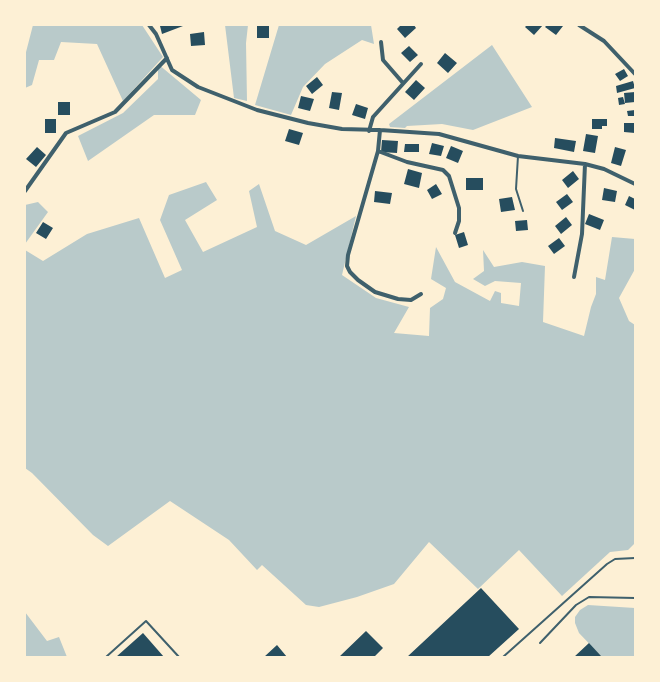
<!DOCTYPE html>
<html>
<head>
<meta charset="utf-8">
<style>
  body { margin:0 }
  #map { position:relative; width:660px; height:682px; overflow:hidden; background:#fdf0d5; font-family:"Titillium Web",sans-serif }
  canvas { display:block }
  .frame { position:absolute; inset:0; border:26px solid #fdf0d5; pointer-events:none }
</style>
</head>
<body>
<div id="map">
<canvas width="660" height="682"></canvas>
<div class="frame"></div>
</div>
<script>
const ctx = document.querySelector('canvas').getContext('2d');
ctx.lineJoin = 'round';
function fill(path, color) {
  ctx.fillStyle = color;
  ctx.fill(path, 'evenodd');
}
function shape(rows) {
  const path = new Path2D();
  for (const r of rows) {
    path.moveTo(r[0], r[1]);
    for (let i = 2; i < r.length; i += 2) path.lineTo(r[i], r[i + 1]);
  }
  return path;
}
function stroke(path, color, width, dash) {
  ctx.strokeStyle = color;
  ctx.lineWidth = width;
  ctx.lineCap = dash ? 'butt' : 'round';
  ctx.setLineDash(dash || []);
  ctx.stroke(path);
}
fill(shape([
  [33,25,142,25,163,57,123,101,97,44,61,42,54,60,39,60,32,85,25,88,25,56],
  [225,25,248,25,246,43,247,101,234,98],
  [279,25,371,25,374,44,362,40,325,64,303,87,291,115,255,105],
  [492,45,532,107,473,130,442,124,407,126,405,128,390,127,389,124],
  [158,64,201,100,195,115,154,115,88,161,78,136,123,113,158,79],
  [206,182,217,200,185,220,203,252,257,227,249,191,259,184,275,231,306,245,356,216,342,275,376,298,409,307,394,333,429,336,430,308,443,299,446,288,431,279,436,247,455,282,490,301,495,291,501,293,501,303,519,306,521,283,495,281,485,286,473,279,484,271,483,250,494,267,522,262,545,266,543,322,584,336,591,307,596,294,596,277,605,280,612,237,635,239,635,269,619,298,629,321,635,325,635,543,628,550,610,552,562,596,519,550,478,589,429,542,394,584,357,597,319,607,306,605,262,565,257,570,229,540,170,501,108,546,93,535,32,473,25,468,25,250,43,261,87,234,139,218,165,278,182,270,160,220,169,195],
  [38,202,48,212,25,244,25,205],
  [588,605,635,608,635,657,602,657,579,633,575,623,575,617,580,610],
  [25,612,47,641,59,637,67,657,25,657]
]), '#b9caca');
fill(shape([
  [182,25,183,26,162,34,160,26],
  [257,25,269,25,269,38,257,38],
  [401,25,414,25,416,28,405,38,397,29],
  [527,25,543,25,534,35,525,27],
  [547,25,562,25,563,26,556,35,545,27],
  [204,32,205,45,191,46,190,34],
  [409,46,418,55,410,62,401,53],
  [445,53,457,63,448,73,437,63],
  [624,69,628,76,620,81,615,74],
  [317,77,323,85,312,94,306,86],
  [416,80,425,88,414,100,405,92],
  [633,81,635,88,617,93,616,86],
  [332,92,342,93,339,110,329,108],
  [635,92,635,102,625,103,624,93],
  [301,96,314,99,310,111,298,108],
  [623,97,625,104,619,105,618,98],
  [58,102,70,102,70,115,58,115],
  [356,104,368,108,365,119,352,115],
  [635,110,635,116,628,116,627,111],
  [45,119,56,119,56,133,45,133],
  [592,119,607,119,607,126,602,126,602,129,592,129],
  [624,123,635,123,635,133,624,132],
  [289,129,303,133,299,145,285,141],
  [586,134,598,136,595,153,583,151],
  [555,138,576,141,574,152,554,148],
  [382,140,398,141,397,153,381,152],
  [432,143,444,146,441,156,429,154],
  [405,144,419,144,419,152,404,152],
  [451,146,463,151,458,163,446,158],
  [37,147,46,155,36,167,26,159],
  [615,147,626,150,621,166,611,163],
  [408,169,422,173,419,188,404,184],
  [573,171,579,179,568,188,562,180],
  [466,178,483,178,483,190,466,190],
  [436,184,442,194,432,199,427,190],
  [604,188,617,191,615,202,602,200],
  [375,191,392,193,390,204,374,202],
  [567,194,573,202,562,210,556,202],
  [629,196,635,199,635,210,625,205],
  [512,197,515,210,501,212,499,199],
  [589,214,604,220,600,230,585,224],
  [566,217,572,225,561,234,555,226],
  [527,220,528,230,516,231,515,221],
  [43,222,53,228,46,239,36,233],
  [464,232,468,245,459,248,455,235],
  [559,238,565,246,554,254,548,246],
  [481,588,519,629,488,657,407,657],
  [366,631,383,648,374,657,339,657],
  [143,633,164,657,116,657],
  [589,643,602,657,574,657],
  [277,645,287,657,264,657]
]), '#264d5e');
stroke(shape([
  [518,156,516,189,523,211],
  [540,643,576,605,589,597,635,598],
  [106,657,146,621,179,657],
  [503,657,607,564,615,559,635,558]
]), '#3f606c', 2);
stroke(shape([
  [149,25,156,34,172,70,198,87,257,110,308,123,342,129,380,130,439,134,518,156,585,164,604,169,635,184],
  [579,25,604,41,635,74],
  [381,42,383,60,403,83],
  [380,130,378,151,348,255,347,266,350,272,358,280,375,292,398,299,411,300,421,294],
  [369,131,373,117,421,64],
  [378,151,407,162,443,170,449,176,459,208,459,221,455,233],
  [25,191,66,133,115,112,167,58],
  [574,277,582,234,585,164]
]), '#3f606c', 4);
</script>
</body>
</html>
